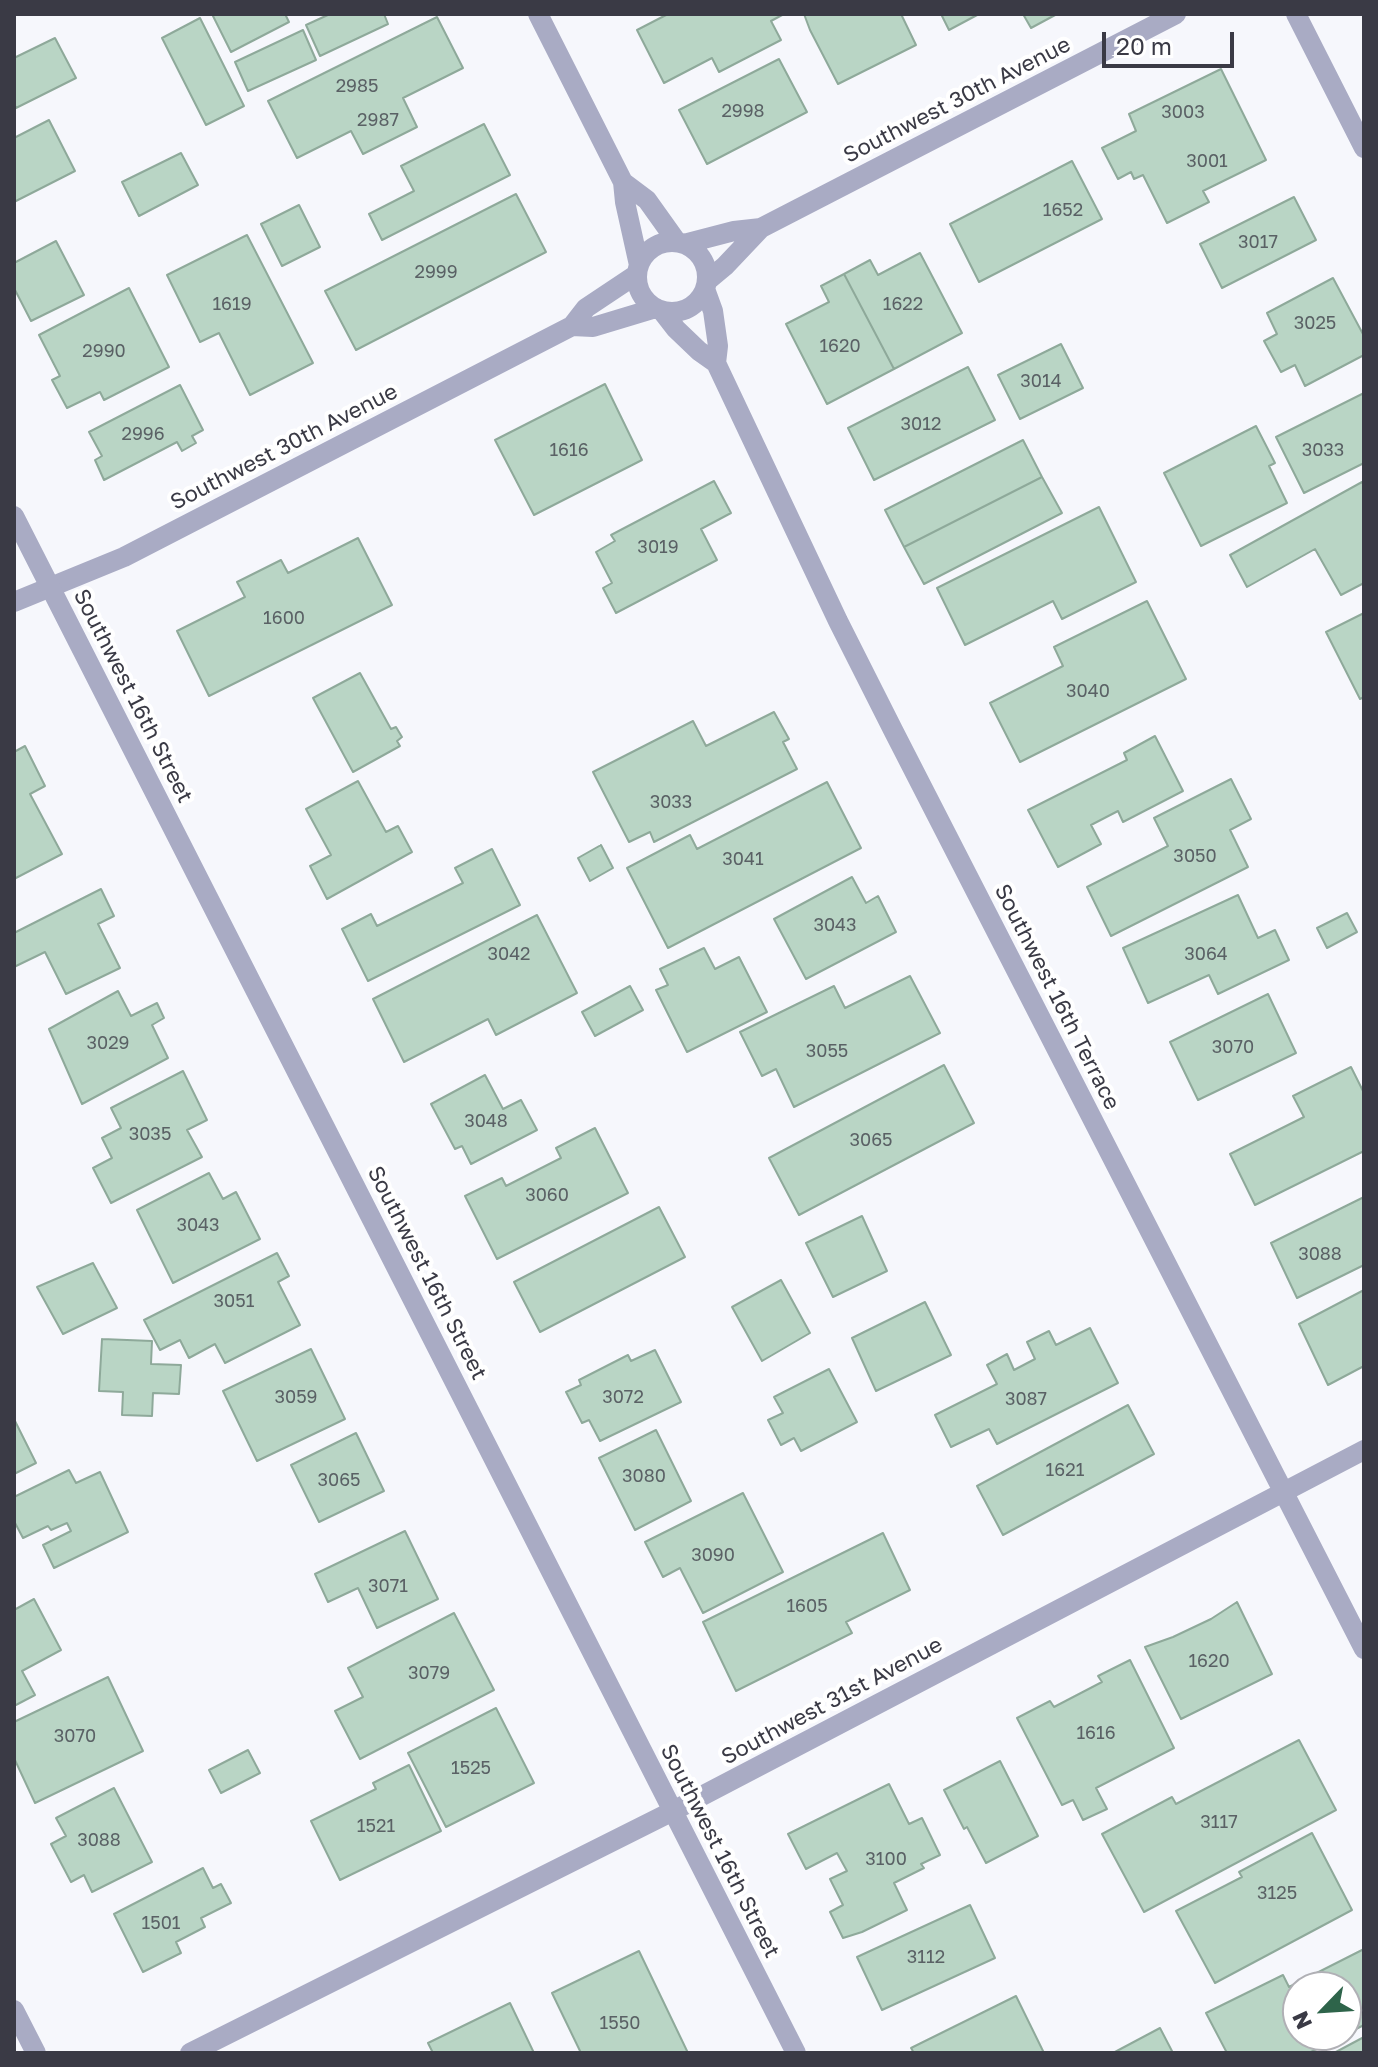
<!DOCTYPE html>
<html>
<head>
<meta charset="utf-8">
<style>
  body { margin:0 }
  #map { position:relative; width:1378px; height:2067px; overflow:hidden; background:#f6f7fc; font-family:"Golos Text",sans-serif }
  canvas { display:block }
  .frame { position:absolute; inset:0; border:16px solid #3a3a45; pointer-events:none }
  .north { position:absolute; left:1282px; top:1971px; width:80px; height:80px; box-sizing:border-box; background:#fff; border:2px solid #b0b0b5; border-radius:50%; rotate:245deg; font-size:22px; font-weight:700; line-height:32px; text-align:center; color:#3a3a45 }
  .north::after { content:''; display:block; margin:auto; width:28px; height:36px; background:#2e644a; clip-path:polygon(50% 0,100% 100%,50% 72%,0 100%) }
  .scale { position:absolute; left:1102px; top:32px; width:132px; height:36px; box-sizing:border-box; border:4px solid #3a3a45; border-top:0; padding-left:10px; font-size:24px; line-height:28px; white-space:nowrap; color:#3a3a45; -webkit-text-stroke:6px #fff; paint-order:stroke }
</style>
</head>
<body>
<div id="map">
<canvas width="1378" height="2067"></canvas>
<div class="frame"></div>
<div class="north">N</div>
<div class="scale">20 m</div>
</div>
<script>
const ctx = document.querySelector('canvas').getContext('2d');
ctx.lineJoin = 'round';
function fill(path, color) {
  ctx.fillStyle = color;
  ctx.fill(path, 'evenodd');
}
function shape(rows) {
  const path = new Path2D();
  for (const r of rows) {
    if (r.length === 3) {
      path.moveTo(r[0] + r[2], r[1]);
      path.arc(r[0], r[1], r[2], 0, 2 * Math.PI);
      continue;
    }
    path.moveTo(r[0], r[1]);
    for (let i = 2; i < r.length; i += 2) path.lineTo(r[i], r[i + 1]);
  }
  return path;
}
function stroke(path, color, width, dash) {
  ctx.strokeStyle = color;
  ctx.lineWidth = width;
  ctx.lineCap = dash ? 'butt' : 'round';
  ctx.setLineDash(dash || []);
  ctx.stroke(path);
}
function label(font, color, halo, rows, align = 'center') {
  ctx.font = font + ' "Golos Text",sans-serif';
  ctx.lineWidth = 8;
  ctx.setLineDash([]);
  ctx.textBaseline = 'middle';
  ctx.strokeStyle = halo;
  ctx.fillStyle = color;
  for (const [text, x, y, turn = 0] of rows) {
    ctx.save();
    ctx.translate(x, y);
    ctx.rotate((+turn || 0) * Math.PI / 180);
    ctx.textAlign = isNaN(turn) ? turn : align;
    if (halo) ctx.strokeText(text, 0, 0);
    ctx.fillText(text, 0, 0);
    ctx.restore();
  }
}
const building = shape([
  [212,14,285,14,289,22,231,52,212,14],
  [330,14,384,14,388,24,320,56,306,25,330,14],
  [668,14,784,14,771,21,781,40,719,72,712,58,664,83,637,30,668,14],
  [804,14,901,14,916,45,838,84,810,30,804,14],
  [941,14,979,14,949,30,941,14],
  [1023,14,1057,14,1031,28,1023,14],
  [437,17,463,68,403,98,417,127,363,154,351,131,297,158,268,101,437,17],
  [200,18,244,106,206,125,162,38,200,18],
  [303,30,316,60,248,91,235,62,303,30],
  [55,38,76,78,16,108,14,103,14,58,55,38],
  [779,59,807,112,707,164,679,110,779,59],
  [1221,69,1266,160,1203,191,1209,202,1167,223,1143,175,1134,179,1131,172,1118,179,1102,148,1136,131,1129,114,1221,69],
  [49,120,75,171,14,202,14,138,49,120],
  [484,124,510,175,382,240,369,214,414,191,401,166,484,124],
  [181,153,198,185,139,216,122,182,181,153],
  [1072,161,1102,219,979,282,950,224,1072,161],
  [516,194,546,252,356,350,325,291,516,194],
  [1294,197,1316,240,1222,288,1200,244,1294,197],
  [299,205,320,247,282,266,261,224,299,205],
  [247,235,313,363,250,395,219,333,200,342,167,275,247,235],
  [56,241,84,295,31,321,14,288,14,263,56,241],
  [920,253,962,333,894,369,844,274,870,260,878,275,920,253],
  [844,274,894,369,827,404,786,324,829,302,821,286,844,274],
  [1333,278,1364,336,1364,355,1305,386,1295,365,1281,372,1264,341,1277,334,1267,313,1333,278],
  [129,288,169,367,104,400,100,392,67,408,52,380,60,376,39,335,129,288],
  [1061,344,1083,388,1020,419,998,375,1061,344],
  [968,367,995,420,874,480,848,428,968,367],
  [605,384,642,460,534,515,495,440,605,384],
  [180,385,203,430,192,436,196,443,182,451,177,442,104,480,95,460,102,456,89,432,180,385],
  [1364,393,1364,463,1304,493,1276,437,1364,393],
  [1256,426,1275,463,1269,466,1287,503,1201,546,1164,473,1256,426],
  [1023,440,1042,477,904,547,885,510,1023,440],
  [1042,477,1062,513,924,584,904,547,1042,477],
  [714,481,731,513,701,529,717,560,616,613,603,588,612,583,596,552,615,541,611,535,714,481],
  [1362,482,1364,486,1364,583,1341,595,1315,549,1247,587,1230,555,1362,482],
  [1099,507,1136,582,1062,619,1053,601,965,645,937,588,1099,507],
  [358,538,392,605,209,696,177,631,245,597,237,582,281,560,288,573,358,538],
  [1147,601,1186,679,1020,762,990,703,1063,666,1054,647,1147,601],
  [1364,613,1364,697,1360,699,1326,632,1364,613],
  [360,673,391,729,396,727,402,737,397,741,400,746,353,772,313,698,360,673],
  [774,712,789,739,783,742,797,769,654,842,650,832,629,842,593,772,693,721,706,746,774,712],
  [1155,736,1183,791,1123,822,1118,811,1091,825,1101,844,1058,867,1028,810,1127,760,1124,753,1155,736],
  [25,746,45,786,30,794,62,854,14,879,14,752,25,746],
  [1231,779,1251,819,1230,830,1248,867,1111,936,1087,887,1168,846,1154,818,1231,779],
  [358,781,386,832,398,826,412,852,327,899,310,866,331,855,306,809,358,781],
  [827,782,861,848,668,948,627,868,690,835,697,849,827,782],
  [601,845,613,868,590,881,578,858,601,845],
  [492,849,520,905,368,981,342,929,371,914,377,926,463,883,455,868,492,849],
  [852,877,866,903,878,896,896,932,806,979,774,919,852,877],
  [101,889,114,916,98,924,120,968,66,994,45,952,14,967,14,933,101,889],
  [1238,895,1258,938,1275,930,1289,960,1218,994,1209,975,1148,1003,1123,948,1238,895],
  [1347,913,1357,932,1327,948,1317,928,1347,913],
  [537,915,577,993,496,1035,488,1019,404,1062,373,999,537,915],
  [704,948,715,969,739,957,767,1012,687,1052,656,990,668,985,660,969,704,948],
  [910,976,940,1033,794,1107,776,1069,762,1076,740,1032,834,986,845,1008,910,976],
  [630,986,643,1010,595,1036,582,1012,630,986],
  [118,991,131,1016,157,1003,164,1018,152,1025,168,1058,82,1104,49,1029,118,991],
  [1268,994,1296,1053,1198,1100,1170,1042,1268,994],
  [944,1065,974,1123,799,1215,769,1158,944,1065],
  [1351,1067,1364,1093,1364,1151,1255,1205,1230,1154,1304,1117,1293,1096,1351,1067],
  [183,1071,207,1120,187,1130,202,1157,111,1203,93,1168,112,1158,102,1138,121,1128,111,1108,183,1071],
  [485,1075,503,1109,521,1100,537,1130,471,1164,462,1146,455,1149,431,1104,485,1075],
  [595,1128,628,1193,497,1259,465,1196,502,1178,506,1186,561,1158,556,1148,595,1128],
  [209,1173,223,1199,236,1192,260,1239,173,1283,137,1210,209,1173],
  [1364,1197,1364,1265,1297,1298,1271,1243,1364,1197],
  [659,1207,685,1257,540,1332,514,1282,659,1207],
  [862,1216,887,1271,833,1297,806,1243,862,1216],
  [277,1253,289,1276,278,1282,300,1325,225,1363,215,1344,189,1358,180,1340,160,1350,144,1320,277,1253],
  [93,1263,117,1308,63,1334,37,1287,93,1263],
  [781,1280,810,1333,762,1361,732,1307,781,1280],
  [1364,1290,1364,1366,1328,1385,1299,1324,1364,1290],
  [925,1302,951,1355,876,1391,852,1338,925,1302],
  [1090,1328,1118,1383,997,1444,989,1429,951,1447,935,1415,997,1384,987,1365,1007,1354,1014,1370,1035,1359,1027,1342,1049,1331,1056,1345,1090,1328],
  [102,1339,152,1341,151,1364,181,1365,179,1394,153,1393,152,1416,122,1415,123,1392,99,1391,102,1339],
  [311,1349,345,1419,257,1461,223,1391,311,1349],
  [655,1350,681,1402,600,1441,589,1420,582,1423,566,1392,581,1385,579,1380,628,1355,631,1361,655,1350],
  [829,1369,857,1422,801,1451,794,1438,781,1445,768,1420,783,1413,774,1397,829,1369],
  [1128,1405,1154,1454,1003,1535,977,1486,1128,1405],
  [14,1419,36,1463,14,1474,14,1419],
  [656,1430,691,1501,635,1530,599,1458,656,1430],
  [356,1433,384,1491,319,1522,291,1465,356,1433],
  [69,1470,76,1483,100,1472,128,1532,54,1568,43,1545,71,1531,67,1523,51,1530,48,1526,23,1538,14,1521,14,1497,69,1470],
  [743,1493,783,1572,703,1613,680,1568,663,1577,645,1542,743,1493],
  [405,1531,438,1599,377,1628,358,1588,328,1602,315,1574,405,1531],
  [883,1533,910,1590,846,1622,852,1633,736,1691,703,1622,883,1533],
  [34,1599,61,1650,22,1671,35,1695,14,1706,14,1610,34,1599],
  [1237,1602,1272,1674,1181,1719,1145,1647,1173,1637,1211,1619,1237,1602],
  [454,1613,494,1690,360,1759,335,1711,363,1697,348,1668,454,1613],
  [1130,1660,1174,1748,1096,1788,1107,1809,1083,1820,1073,1800,1062,1805,1017,1718,1050,1701,1054,1707,1102,1682,1098,1676,1130,1660],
  [108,1677,143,1751,35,1803,14,1758,14,1722,108,1677],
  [496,1708,534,1783,446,1827,408,1753,496,1708],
  [1299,1740,1336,1810,1144,1912,1102,1834,1172,1797,1176,1804,1299,1740],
  [248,1750,260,1773,221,1793,209,1770,248,1750],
  [1000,1761,1038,1836,986,1863,967,1827,964,1829,944,1790,1000,1761],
  [409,1765,441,1831,340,1880,311,1821,376,1789,373,1783,409,1765],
  [889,1784,909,1824,922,1818,940,1855,921,1864,924,1868,894,1883,907,1910,862,1932,843,1938,830,1912,843,1905,830,1879,847,1871,837,1853,806,1869,788,1834,889,1784],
  [114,1788,152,1862,92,1892,84,1875,71,1882,51,1844,66,1836,56,1818,114,1788],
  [1312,1833,1352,1910,1215,1983,1176,1911,1242,1877,1239,1872,1312,1833],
  [203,1868,213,1888,221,1884,231,1903,201,1918,205,1927,176,1942,181,1953,143,1972,114,1914,203,1868],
  [970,1905,995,1958,882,2010,857,1957,970,1905],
  [1364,1949,1364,2025,1346,2034,1346,1987,1298,1987,1298,2035,1344,2035,1309,2053,1227,2053,1206,2013,1283,1975,1289,1987,1364,1949],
  [639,1951,688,2053,581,2053,552,1993,639,1951],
  [1016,1996,1044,2053,914,2053,911,2048,1016,1996],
  [510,2003,534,2053,433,2053,428,2043,510,2003],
  [1160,2028,1173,2053,1113,2053,1160,2028],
  [1364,2037,1364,2053,1334,2053,1364,2037]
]);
fill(building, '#b9d5c5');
stroke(building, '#8ea99a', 2);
stroke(shape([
  [538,14,623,182,625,202,639,265],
  [1296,14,1364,148],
  [623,182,647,200,677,242],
  [672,277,35],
  [684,244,734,231,761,228,1176,14],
  [707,281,725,266,761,228],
  [705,289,713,311,718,346,716,363],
  [662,311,676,329,699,351,716,363,838,621,893,730,1364,1649],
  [572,326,593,327,656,308],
  [14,602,124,557,572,326,586,308,637,274],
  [14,2010,36,2053],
  [190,2053,673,1811,1364,1450]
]), '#a9abc4', 20);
stroke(shape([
  [14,516,796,2053]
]), '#a9abc4', 20);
label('18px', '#5a6165', null, [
  ["2985",357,86],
  ["2998",743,111],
  ["3003",1183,112],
  ["2987",378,120],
  ["3001",1207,161],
  ["1652",1063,210],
  ["3017",1258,242],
  ["2999",436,272],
  ["1619",232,304],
  ["1622",903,304],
  ["3025",1315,323],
  ["1620",840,346],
  ["2990",104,351],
  ["3014",1041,381],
  ["3012",921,424],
  ["2996",143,434],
  ["1616",569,450],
  ["3033",1323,450],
  ["3019",658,547],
  ["1600",284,618],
  ["3040",1088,691],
  ["3033",671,802],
  ["3050",1195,856],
  ["3041",743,859],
  ["3043",835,925],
  ["3042",509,954],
  ["3064",1206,954],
  ["3029",108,1043],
  ["3070",1233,1047],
  ["3055",827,1051],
  ["3048",486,1121],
  ["3035",150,1134],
  ["3065",871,1140],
  ["3060",547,1195],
  ["3043",198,1225],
  ["3088",1320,1254],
  ["3051",234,1301],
  ["3059",296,1397],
  ["3072",623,1397],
  ["3087",1026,1399],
  ["1621",1065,1470],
  ["3080",644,1476],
  ["3065",339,1480],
  ["3090",713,1555],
  ["3071",388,1586],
  ["1605",807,1606],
  ["1620",1209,1661],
  ["3079",429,1673],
  ["1616",1096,1733],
  ["3070",75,1736],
  ["1525",471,1768],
  ["3117",1219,1822],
  ["1521",376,1826],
  ["3088",99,1840],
  ["3100",886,1859],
  ["3125",1277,1893],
  ["1501",161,1923],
  ["3112",926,1957],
  ["1550",620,2023]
]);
label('22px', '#3a3a45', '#fff', [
  ["Southwest 30th Avenue",957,100,-27],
  ["Southwest 30th Avenue",284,447,-27],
  ["Southwest 16th Street",133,696,63],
  ["Southwest 16th Terrace",1057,997,63],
  ["Southwest 16th Street",427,1273,63],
  ["Southwest 31st Avenue",832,1701,-28],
  ["Southwest 16th Street",720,1851,63]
]);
</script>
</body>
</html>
